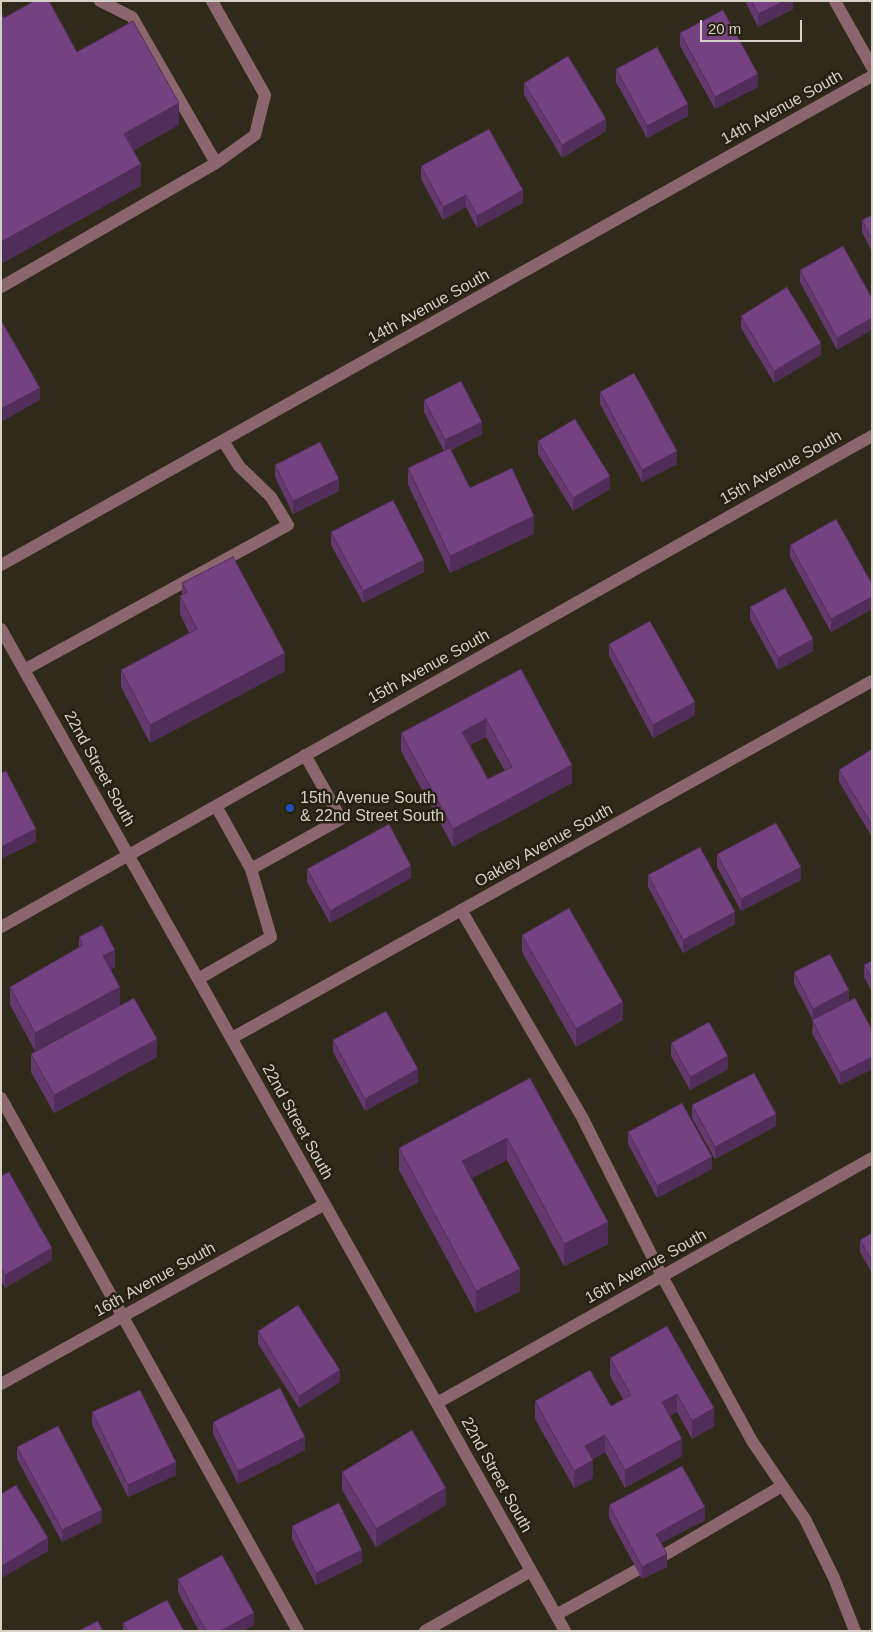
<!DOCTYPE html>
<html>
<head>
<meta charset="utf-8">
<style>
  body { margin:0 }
  #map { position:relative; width:873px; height:1632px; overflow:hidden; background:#302a1a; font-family:Arial,sans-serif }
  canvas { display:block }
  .frame { position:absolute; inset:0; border:2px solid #d5d1c7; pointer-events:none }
  .scale { position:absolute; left:700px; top:20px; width:102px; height:22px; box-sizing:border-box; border:2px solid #d5d1c7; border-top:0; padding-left:6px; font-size:15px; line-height:18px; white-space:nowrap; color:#d5d1c7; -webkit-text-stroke:4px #262010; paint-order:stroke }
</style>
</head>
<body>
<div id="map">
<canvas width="873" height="1632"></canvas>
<div class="frame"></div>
<div class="scale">20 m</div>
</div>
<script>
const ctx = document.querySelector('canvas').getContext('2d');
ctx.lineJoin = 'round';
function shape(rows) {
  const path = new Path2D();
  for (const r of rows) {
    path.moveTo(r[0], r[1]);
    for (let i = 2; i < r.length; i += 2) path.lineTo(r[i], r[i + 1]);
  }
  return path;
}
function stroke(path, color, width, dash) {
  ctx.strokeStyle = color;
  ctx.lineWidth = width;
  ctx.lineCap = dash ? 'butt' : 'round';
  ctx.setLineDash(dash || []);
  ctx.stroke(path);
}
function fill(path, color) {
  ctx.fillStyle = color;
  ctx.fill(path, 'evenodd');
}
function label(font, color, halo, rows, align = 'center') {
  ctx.font = font + ' Arial,sans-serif';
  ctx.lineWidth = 5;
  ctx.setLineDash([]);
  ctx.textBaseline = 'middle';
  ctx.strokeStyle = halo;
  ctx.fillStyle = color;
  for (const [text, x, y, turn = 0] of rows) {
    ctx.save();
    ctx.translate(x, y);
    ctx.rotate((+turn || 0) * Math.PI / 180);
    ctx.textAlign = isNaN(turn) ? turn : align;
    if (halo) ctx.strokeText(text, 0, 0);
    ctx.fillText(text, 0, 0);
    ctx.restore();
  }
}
stroke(shape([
  [100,1,132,17,216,163],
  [835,1,872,67],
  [1,287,216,163,255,135,265,95,212,1],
  [1,565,872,76],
  [1,629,565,1631],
  [24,670,288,525,271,497,239,466,223,441],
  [216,806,251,869],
  [461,910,582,1117,662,1276,752,1441,805,1519,834,1578,855,1631],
  [1,927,872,436],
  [198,979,271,937,251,869,341,819,305,755],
  [232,1038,872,681],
  [1,1098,298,1631],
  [1,1384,325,1204],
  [437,1403,872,1158],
  [661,1557,782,1486],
  [556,1615,637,1570],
  [425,1631,531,1571]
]), '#8c666f', 12);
fill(shape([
  [745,1,793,1,793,9,758,27],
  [680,33,758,87,715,109,680,46],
  [616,69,688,116,647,138,616,82],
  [524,83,606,131,562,158,524,95],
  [421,166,523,203,477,228,466,207,443,220,421,179],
  [872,215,872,252,862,232,862,220],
  [843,246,837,350,800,282,800,270],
  [741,316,821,355,774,383,741,328],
  [600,392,677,464,642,482,600,404],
  [424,400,482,434,451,450,470,488,534,534,450,573,408,485,408,468,444,451,424,412],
  [538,441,610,489,573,511,538,454],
  [275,465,339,491,293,514,275,477],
  [331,532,424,572,363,603,331,545],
  [790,545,872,584,872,609,831,632,790,557],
  [182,583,285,671,150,743,121,687,121,670,189,633,180,614,180,596,182,595],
  [750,607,813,651,778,670,750,619],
  [609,644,695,715,653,738,609,656],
  [521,669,572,783,453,847,401,751,401,733],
  [486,737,505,771,488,779,470,745],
  [872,749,872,837,839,782,839,770],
  [717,854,801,880,741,911,717,867],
  [307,869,411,878,330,923,307,882],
  [648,875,735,924,683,953,648,887],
  [522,935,623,1020,576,1047,522,952],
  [79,937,115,967,111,970,120,1005,35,1051,10,1005,10,987,79,947],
  [872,961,872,992,864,977,864,965],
  [794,972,849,1002,872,1030,872,1069,840,1085,812,1033,813,1020,794,984],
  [333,1040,418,1082,365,1111,333,1052],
  [671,1043,728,1069,690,1090,671,1056],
  [31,1054,157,1057,54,1113,31,1072],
  [530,1078,608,1244,564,1266,507,1160,472,1178,520,1291,476,1313,399,1170,399,1148],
  [692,1105,776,1126,715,1159,692,1118],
  [628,1132,712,1169,657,1198,628,1144],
  [1,1176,52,1260,5,1288,1,1281],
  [872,1233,872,1273,860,1252,860,1240],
  [667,1326,714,1426,692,1439,677,1412,669,1416,682,1456,625,1488,605,1452,593,1459,593,1478,574,1488,535,1419,535,1401,611,1406,623,1399,610,1376,610,1358],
  [258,1331,340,1382,299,1408,258,1344],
  [92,1412,176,1475,128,1497,92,1425],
  [213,1422,305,1450,238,1484,213,1434],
  [17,1447,102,1522,62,1542,17,1459],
  [342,1472,446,1505,376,1547,342,1490],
  [609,1505,705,1520,661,1543,667,1567,642,1579,609,1518],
  [292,1526,362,1562,316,1585,292,1539],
  [178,1579,254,1625,243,1631,199,1631,178,1592],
  [123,1623,184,1631,123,1631]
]), '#64396e');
fill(shape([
  [784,1,793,1,793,9,758,27,758,14],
  [758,74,758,87,715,109,715,97],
  [179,103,179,125,124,156,124,134],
  [688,104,688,116,647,138,647,126],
  [606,119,606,131,562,158,562,145],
  [141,164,141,186,1,264,1,242],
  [523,190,523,203,477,228,477,216],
  [466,195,466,207,443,220,443,207],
  [872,318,872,330,837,350,837,338],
  [821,343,821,355,774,383,774,371],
  [40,388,40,400,1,422,1,409],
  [482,422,482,434,445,453,445,440],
  [677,451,677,464,642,482,642,470],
  [610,476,610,489,573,511,573,498],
  [339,479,339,491,293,514,293,501],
  [534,516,534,534,450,573,450,556],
  [424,560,424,572,363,603,363,591],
  [872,597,872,609,831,632,831,619],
  [813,639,813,651,778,670,778,658],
  [285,653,285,671,150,743,150,725],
  [695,702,695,715,653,738,653,725],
  [486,719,486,737,462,749,462,732],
  [572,765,572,783,453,847,453,829],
  [36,829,36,842,1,859,1,847],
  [411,866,411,878,330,923,330,911],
  [801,867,801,880,741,911,741,899],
  [735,912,735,924,683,953,683,940],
  [115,950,115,967,103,974,103,956],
  [120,987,120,1005,35,1051,35,1033],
  [849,990,849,1003,813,1021,813,1009],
  [623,1002,623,1020,576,1047,576,1029],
  [157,1039,157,1057,54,1113,54,1095],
  [728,1056,728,1069,690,1090,690,1077],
  [872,1057,872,1069,840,1085,840,1073],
  [418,1069,418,1082,365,1111,365,1099],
  [776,1114,776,1126,715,1159,715,1147],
  [507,1138,507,1160,462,1183,462,1161],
  [712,1157,712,1169,657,1198,657,1186],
  [608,1222,608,1244,564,1266,564,1244],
  [52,1248,52,1260,5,1288,5,1275],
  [520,1269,520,1291,476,1313,476,1291],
  [340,1370,340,1382,299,1408,299,1396],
  [677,1394,677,1412,662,1420,662,1402],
  [714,1408,714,1426,692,1439,692,1421],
  [605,1435,605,1452,585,1463,585,1446],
  [305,1437,305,1450,238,1484,238,1471],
  [682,1439,682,1456,625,1488,625,1470],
  [593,1460,593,1478,574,1488,574,1471],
  [176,1462,176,1475,128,1497,128,1485],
  [446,1488,446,1505,376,1547,376,1529],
  [705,1507,705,1520,656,1546,656,1534],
  [102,1510,102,1522,62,1542,62,1530],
  [48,1538,48,1551,2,1578,2,1566],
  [362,1550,362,1562,316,1585,316,1573],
  [667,1554,667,1567,642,1579,642,1567],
  [254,1613,254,1625,243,1631,220,1631]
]), '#512e5a');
const building = shape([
  [34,1,49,1,77,52,133,21,179,103,124,134,141,164,1,242,1,12,4,18,34,1],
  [752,1,784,1,758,14,752,1],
  [723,10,758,74,715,97,680,33,723,10],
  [657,47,688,104,647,126,616,69,657,47],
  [568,56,606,119,562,145,524,83,568,56],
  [489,129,523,190,477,216,466,195,443,207,421,166,489,129],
  [872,215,872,240,862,220,872,215],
  [843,246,872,298,872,318,837,338,800,270,843,246],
  [787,287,821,343,774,371,741,316,787,287],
  [1,320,40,388,1,409,1,320],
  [634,373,677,451,642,470,600,392,634,373],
  [461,381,482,422,445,440,424,400,461,381],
  [575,419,610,476,573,498,538,441,575,419],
  [320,442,339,479,293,501,275,465,320,442],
  [450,448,470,488,512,468,534,516,450,556,408,468,450,448],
  [393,500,424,560,363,591,331,532,393,500],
  [836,519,872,584,872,597,831,619,790,545,836,519],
  [233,557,285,653,150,725,121,670,197,629,180,596,187,592,182,583,233,557],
  [785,588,813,639,778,658,750,607,785,588],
  [650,621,695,702,653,725,609,644,650,621],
  [521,669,572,765,453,829,401,733,521,669],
  [486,719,512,767,488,779,462,732,486,719],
  [872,749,872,825,839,770,872,749],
  [6,771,36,829,1,847,1,773,6,771],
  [776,823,801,867,741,899,717,854,776,823],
  [389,824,411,866,330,911,307,869,389,824],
  [700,847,735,912,683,940,648,875,700,847],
  [569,908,623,1002,576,1029,522,935,569,908],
  [102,925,115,950,103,956,120,987,35,1033,10,987,83,945,79,937,102,925],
  [830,954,849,990,813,1009,794,972,830,954],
  [872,961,872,979,864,965,872,961],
  [134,998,157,1039,54,1095,31,1054,134,998],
  [855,998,872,1030,872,1057,840,1073,812,1020,855,998],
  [386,1011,418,1069,365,1099,333,1040,386,1011],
  [709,1022,728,1056,690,1077,671,1043,709,1022],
  [754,1073,776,1114,715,1147,692,1105,754,1073],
  [530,1078,608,1222,564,1244,507,1138,462,1161,520,1269,476,1291,399,1148,530,1078],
  [682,1103,712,1157,657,1186,628,1132,682,1103],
  [9,1172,52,1248,5,1275,1,1268,1,1176,9,1172],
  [872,1233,872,1261,860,1240,872,1233],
  [298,1305,340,1370,299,1396,258,1331,298,1305],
  [667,1326,714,1408,692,1421,677,1394,662,1402,682,1439,625,1470,605,1435,585,1446,593,1460,574,1471,535,1401,590,1370,611,1406,631,1395,610,1358,667,1326],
  [280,1388,305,1437,238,1471,213,1422,280,1388],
  [140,1390,176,1462,128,1485,92,1412,140,1390],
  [58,1426,102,1510,62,1530,17,1447,58,1426],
  [412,1430,446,1488,376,1529,342,1472,412,1430],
  [682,1466,705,1507,656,1534,667,1554,642,1567,609,1505,682,1466],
  [16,1485,48,1538,2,1566,1,1494,16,1485],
  [339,1503,362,1550,316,1573,292,1526,339,1503],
  [222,1555,254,1613,220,1631,206,1631,178,1579,222,1555],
  [167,1600,184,1631,128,1631,123,1623,167,1600],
  [98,1621,103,1631,78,1631,98,1621]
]);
fill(building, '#744280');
stroke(building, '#512e5a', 1);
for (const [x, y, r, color] of [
  [290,808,5,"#1a4fb4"]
]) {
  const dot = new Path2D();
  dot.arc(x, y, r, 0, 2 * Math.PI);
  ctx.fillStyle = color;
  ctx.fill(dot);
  stroke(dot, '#262010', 2);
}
label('16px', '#d5d1c7', '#262010', [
  ["14th Avenue South",782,108,-29],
  ["14th Avenue South",429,307,-29],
  ["15th Avenue South",781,468,-29],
  ["15th Avenue South",429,667,-29],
  ["22nd Street South",99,769,61],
  ["Oakley Avenue South",544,846,-29],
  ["22nd Street South",297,1122,61],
  ["16th Avenue South",646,1267,-29],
  ["16th Avenue South",155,1280,-29],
  ["22nd Street South",496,1475,61]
]);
label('16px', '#d5d1c7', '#262010', [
  ["15th Avenue South",300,799],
  ["& 22nd Street South",300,817]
], 'left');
</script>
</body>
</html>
